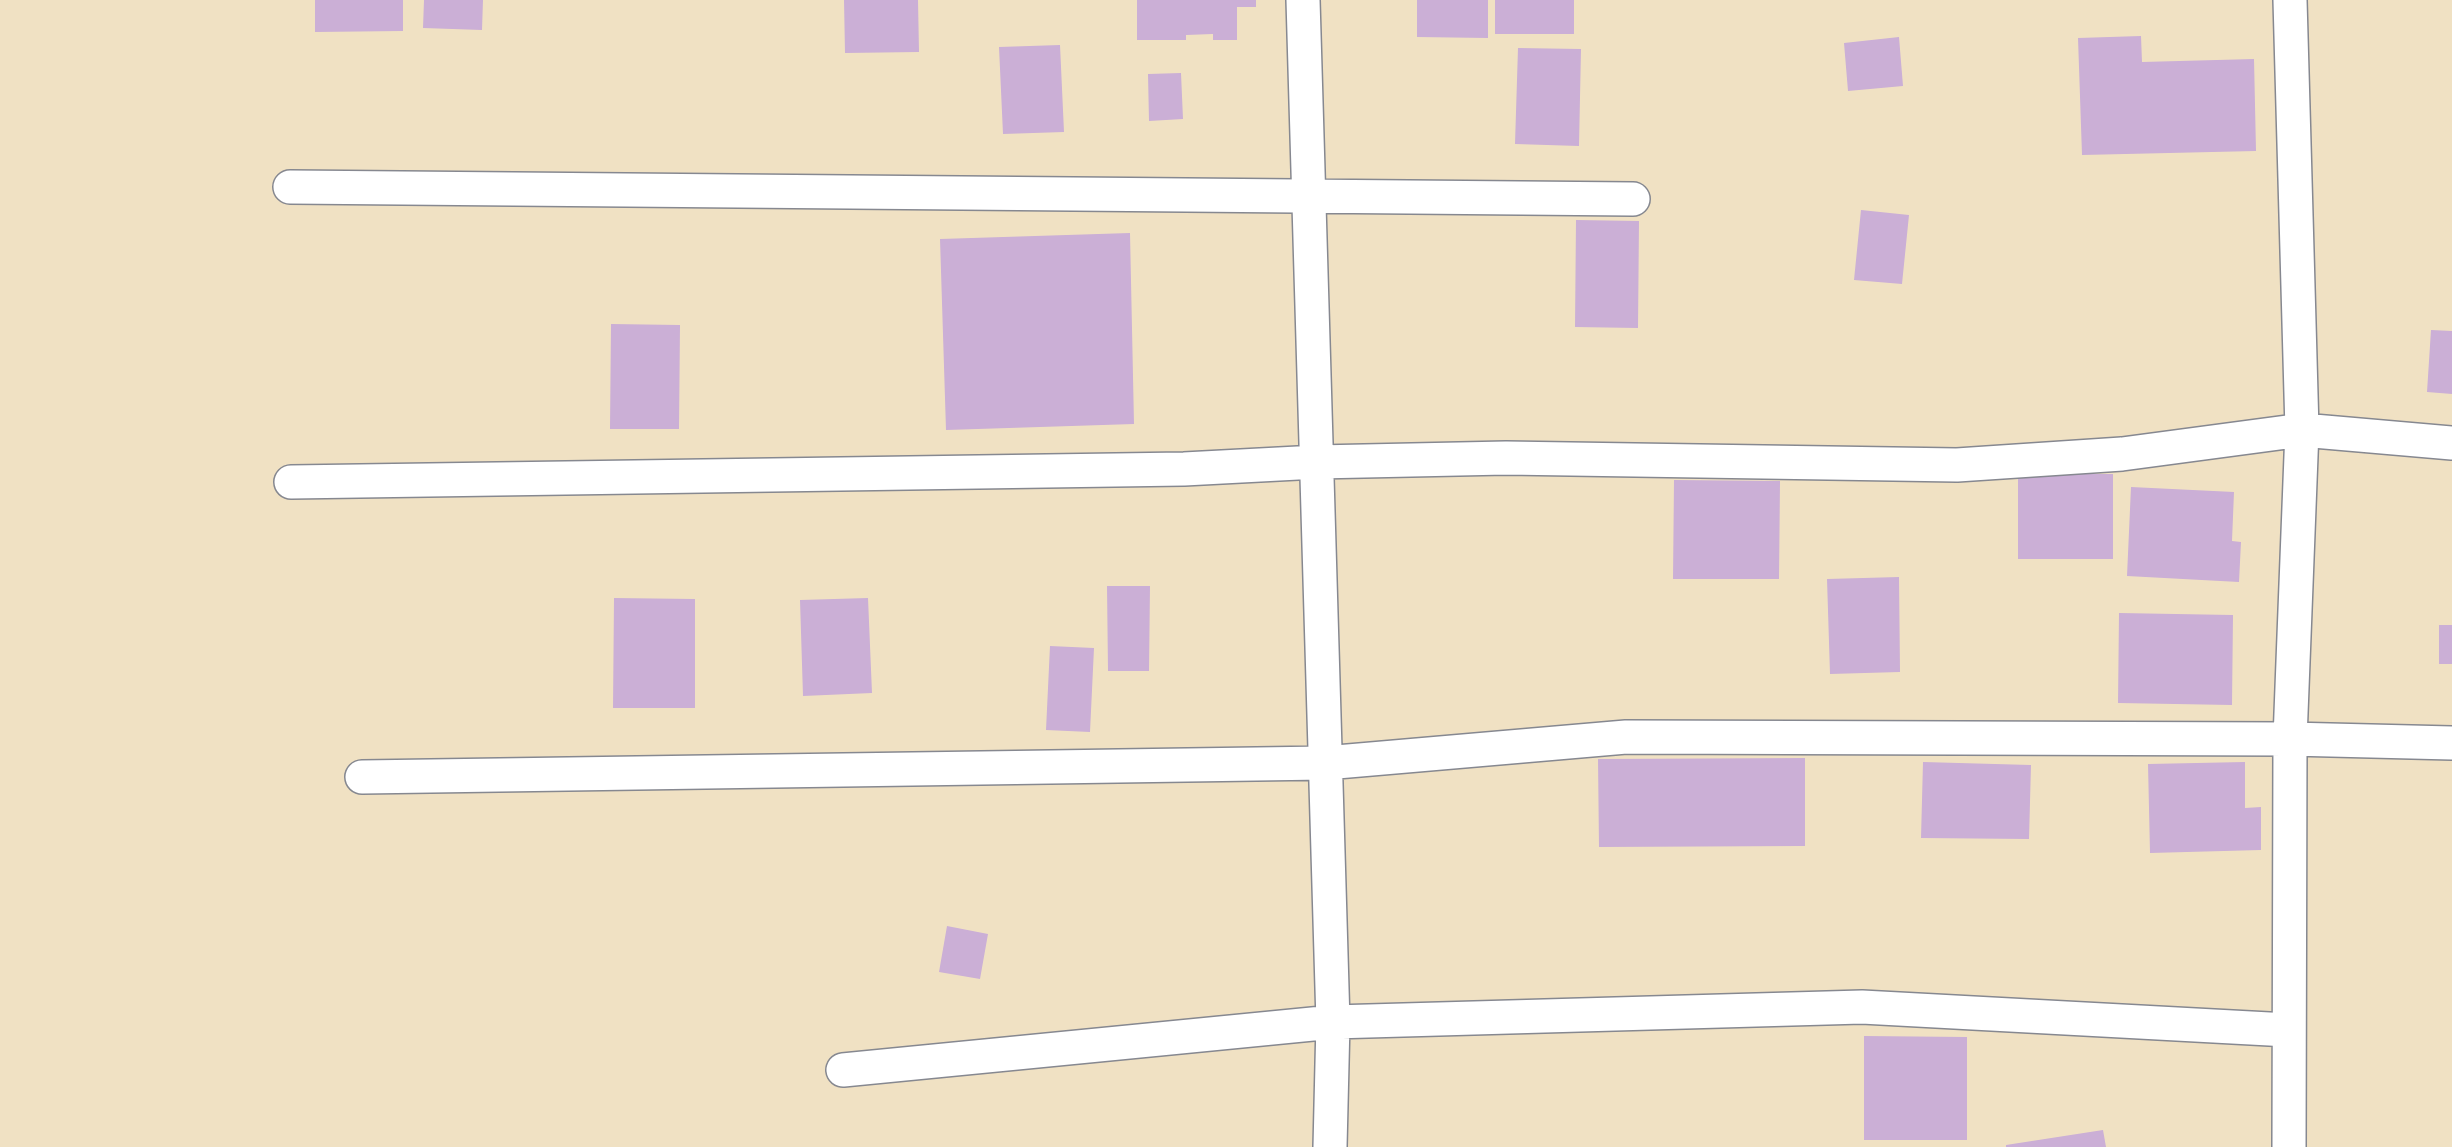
<!DOCTYPE html>
<html>
<head>
<meta charset="utf-8">
<style>
  body { margin:0 }
  canvas { display:block; background:#f0e1c3 }
</style>
</head>
<body>
<canvas width="2452" height="1147"></canvas>
<script>
const ctx = document.querySelector('canvas').getContext('2d');
ctx.lineJoin = 'round';
function fill(path, color) {
  ctx.fillStyle = color;
  ctx.fill(path, 'evenodd');
}
function shape(rows) {
  const path = new Path2D();
  for (const r of rows) {
    path.moveTo(r[0], r[1]);
    for (let i = 2; i < r.length; i += 2) path.lineTo(r[i], r[i + 1]);
  }
  return path;
}
function stroke(path, color, width, dash) {
  ctx.strokeStyle = color;
  ctx.lineWidth = width;
  ctx.lineCap = dash ? 'butt' : 'round';
  ctx.setLineDash(dash || []);
  ctx.stroke(path);
}
fill(shape([
  [315,0,403,0,403,31,315,32],
  [424,0,483,0,482,30,423,28],
  [844,0,918,0,919,52,845,53],
  [1137,0,1256,0,1256,7,1237,7,1237,40,1213,40,1213,34,1186,35,1186,40,1137,40],
  [1417,0,1488,0,1488,38,1417,37],
  [1495,0,1574,0,1574,34,1495,34],
  [2141,36,2142,62,2254,59,2256,151,2082,155,2078,38],
  [1899,37,1903,86,1848,91,1844,43],
  [1060,45,1064,132,1003,134,999,47],
  [1518,48,1581,49,1579,146,1515,144],
  [1181,73,1183,119,1149,121,1148,74],
  [1861,210,1909,215,1902,284,1854,280],
  [1576,220,1639,221,1638,328,1575,327],
  [1130,233,1134,424,946,430,940,239],
  [611,324,680,325,679,429,610,429],
  [2431,330,2452,331,2452,394,2427,392],
  [2018,474,2113,474,2113,559,2018,559],
  [1674,480,1780,481,1779,579,1673,579],
  [2131,487,2234,492,2232,541,2241,542,2239,582,2127,576],
  [1899,577,1900,672,1830,674,1827,579],
  [1107,586,1150,586,1149,671,1108,671],
  [614,598,695,599,695,708,613,708],
  [868,598,872,693,803,696,800,600],
  [2119,613,2233,615,2232,705,2118,703],
  [2439,625,2452,625,2452,664,2439,664],
  [1050,646,1094,648,1090,732,1046,730],
  [1805,758,1805,846,1599,847,1598,759],
  [1923,762,2031,765,2029,839,1921,838],
  [2245,762,2245,808,2261,807,2261,850,2150,853,2148,764],
  [947,926,988,934,980,979,939,972],
  [1864,1036,1967,1037,1967,1140,1864,1140],
  [2103,1130,2106,1147,2006,1147,2006,1145]
]), '#cbafd6');
const minor = shape([
  [1303,0,1333,1022,1330,1147],
  [290,187,1633,199],
  [291,482,1184,469,1317,462,1506,458,1957,465,2122,454,2302,430,2452,443],
  [362,777,1325,763,1626,737,2290,739,2452,743],
  [843,1070,1333,1022,1862,1007,2288,1030],
  [2289,1147,2290,739,2302,430,2290,0]
]);
stroke(minor, '#868890', 36);
stroke(minor, '#fff', 33);
</script>
</body>
</html>
